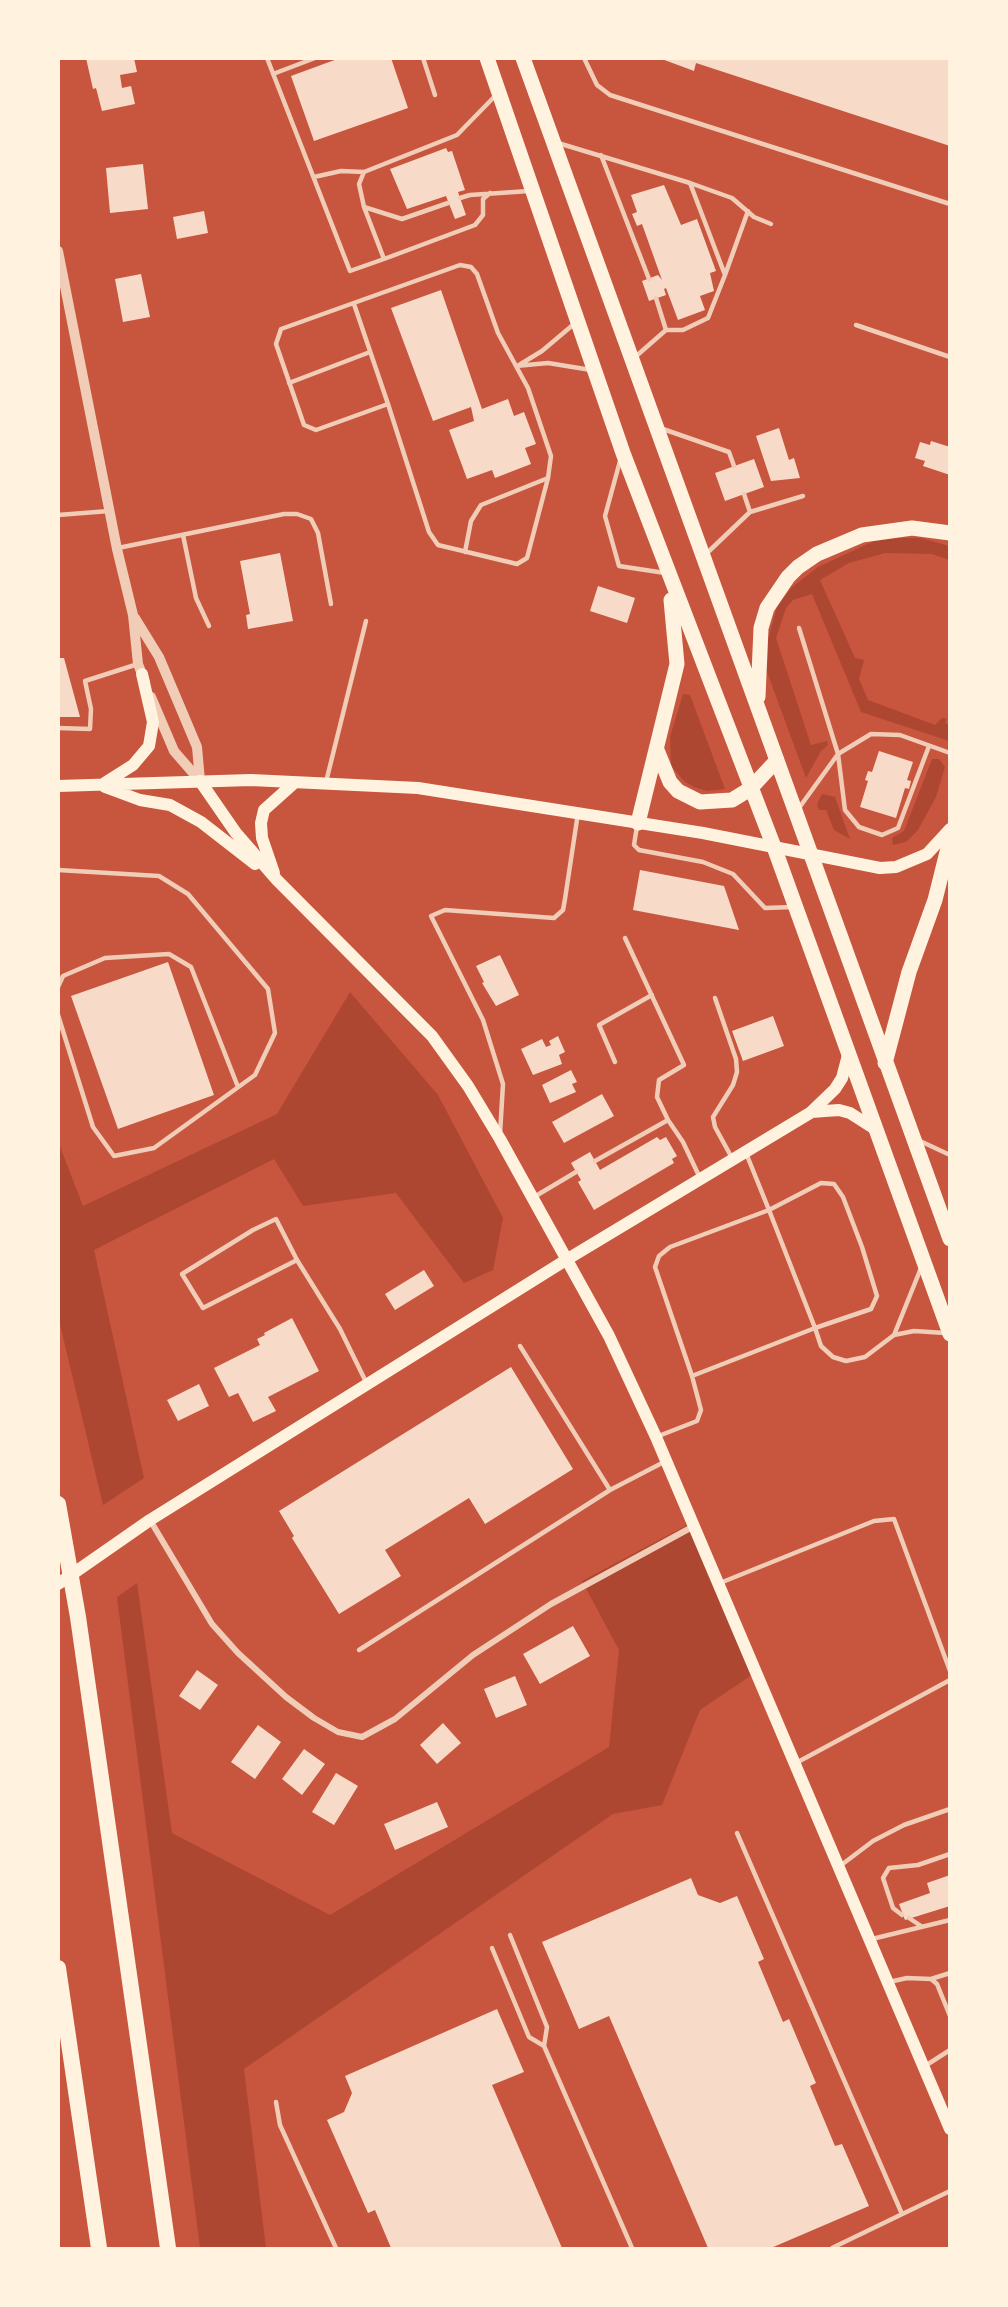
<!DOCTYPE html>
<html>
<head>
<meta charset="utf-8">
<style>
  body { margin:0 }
  #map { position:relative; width:1008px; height:2307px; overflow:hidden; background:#c8553d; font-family:"PT Sans Narrow",sans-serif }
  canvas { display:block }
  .frame { position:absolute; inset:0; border:60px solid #fff3e0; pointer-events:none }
</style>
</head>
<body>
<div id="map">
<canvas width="1008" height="2307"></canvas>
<div class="frame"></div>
</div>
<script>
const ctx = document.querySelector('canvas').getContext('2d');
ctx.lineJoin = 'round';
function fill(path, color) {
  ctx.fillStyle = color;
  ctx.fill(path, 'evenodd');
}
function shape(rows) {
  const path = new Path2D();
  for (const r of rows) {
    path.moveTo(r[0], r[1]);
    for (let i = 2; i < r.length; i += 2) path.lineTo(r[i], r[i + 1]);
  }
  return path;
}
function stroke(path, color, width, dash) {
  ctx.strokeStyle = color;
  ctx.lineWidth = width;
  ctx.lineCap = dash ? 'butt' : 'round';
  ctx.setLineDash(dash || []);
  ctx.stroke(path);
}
fill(shape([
  [899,538,921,538,949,546,949,560,932,554,885,553,849,563,820,580,855,658,864,660,859,679,868,700,935,725,942,718,947,719,945,723,949,725,949,741,861,712,812,594,793,600,786,608,776,638,811,745,827,741,828,745,821,751,806,778,767,672,768,639,777,607,791,588,818,567,874,541],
  [683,694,690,695,725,789,707,791,694,787,684,781,671,766,670,737],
  [932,759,939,759,945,767,936,797,918,830,906,842,893,845,892,838,904,831],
  [822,794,835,797,850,839,834,830,826,810,819,810,817,804],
  [350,992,438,1095,503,1218,493,1270,464,1283,396,1193,303,1206,274,1159,94,1250,144,1478,103,1505,59,1320,59,1144,83,1206,277,1114],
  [693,1522,756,1672,700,1710,662,1805,613,1814,244,2069,266,2248,200,2248,117,1597,137,1583,172,1833,330,1915,609,1747,619,1650,582,1581]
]), '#ae4732');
fill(shape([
  [86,58,134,58,137,72,120,75,122,88,131,86,135,104,102,111,96,88,93,89],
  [340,58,391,58,408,108,314,141,291,76],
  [659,58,950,58,950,146,696,63,694,71],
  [446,148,448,152,452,151,465,190,458,192,466,215,455,219,446,196,407,209,390,169],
  [143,164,148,209,110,213,106,168],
  [664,185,681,225,697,219,716,271,710,273,714,291,700,296,705,310,678,320,666,288,664,289,666,295,649,301,642,281,658,275,662,280,642,224,637,226,632,214,637,212,631,195],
  [204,211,208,233,177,239,173,217],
  [141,274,150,317,123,322,115,279],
  [441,290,482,409,508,399,514,416,524,412,536,444,525,448,531,464,495,478,492,470,467,479,449,430,474,421,471,407,433,421,391,308],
  [779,428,789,460,794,458,800,478,771,481,756,436],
  [931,441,950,447,950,475,923,466,925,461,915,458,920,442,930,445],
  [754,459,764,487,725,501,715,473],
  [280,553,293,621,248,629,246,615,250,614,240,561],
  [598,586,635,598,627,623,590,611],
  [58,658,64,658,80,717,58,717],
  [879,751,913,762,907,780,911,781,909,789,905,788,896,818,860,807,868,781,865,780,868,771,872,772],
  [640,870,724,886,739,930,633,910],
  [500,955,519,995,496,1006,482,983,484,982,476,966],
  [168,962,214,1095,118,1129,71,996],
  [773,1016,784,1046,743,1061,732,1031],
  [558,1036,565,1052,559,1055,562,1064,533,1075,521,1049,542,1039,546,1047,551,1045,549,1041],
  [571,1070,577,1082,572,1084,576,1092,550,1103,542,1085],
  [602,1094,614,1116,564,1143,552,1122],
  [657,1137,660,1140,666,1137,677,1156,672,1159,674,1163,594,1210,578,1182,581,1180,571,1163,590,1152,600,1170],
  [424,1270,434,1286,395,1310,385,1294],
  [292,1318,319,1371,268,1397,276,1411,253,1422,238,1393,229,1397,214,1368,260,1345,257,1339,265,1335,264,1333],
  [511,1367,573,1469,485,1524,469,1498,385,1550,401,1576,339,1614,292,1538,294,1536,279,1511],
  [199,1384,209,1406,178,1421,167,1400],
  [573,1626,590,1656,540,1684,523,1654],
  [197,1670,218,1685,200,1710,179,1696],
  [515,1676,527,1705,496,1718,484,1689],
  [443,1723,461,1743,437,1764,420,1745],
  [258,1725,281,1742,255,1779,231,1762],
  [304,1749,325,1764,302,1795,282,1779],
  [336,1773,358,1786,334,1825,312,1812],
  [437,1802,448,1827,395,1850,384,1824],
  [950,1875,950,1906,905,1920,899,1904,930,1893,927,1883],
  [691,1878,698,1895,720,1903,737,1896,764,1959,758,1962,783,2022,789,2019,816,2083,810,2086,835,2146,842,2144,869,2206,771,2248,708,2248,609,2016,579,2029,542,1942],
  [497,2009,524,2072,492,2085,562,2248,391,2248,375,2210,368,2213,327,2120,344,2112,352,2093,345,2076]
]), '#f7dbc8');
stroke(shape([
  [267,58,350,271,384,259],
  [423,58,435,95],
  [584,58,597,85,610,95,950,204],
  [273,74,315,58],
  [558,143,690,183,725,275,708,318,683,330,666,330,634,358],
  [601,155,649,279],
  [314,177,341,171,364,172],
  [690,183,732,198,754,217,771,224],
  [490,193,483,199,483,215,475,225,384,259,364,207,359,184,364,172,457,135,497,94],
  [460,198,470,195,529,191],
  [364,207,402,219,448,203],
  [725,275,748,211],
  [656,298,666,330],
  [354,304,388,404,429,532,438,545,517,564,527,558,548,478,551,456,528,388,498,333,477,274,471,267,460,265,281,329,276,344,304,425,316,430,388,404],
  [856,325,950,357],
  [519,365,542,351,574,324],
  [516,366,548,363,591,370],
  [289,383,370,352],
  [660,428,729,452,734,466],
  [620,461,605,516,619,566,665,573],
  [750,512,803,496],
  [58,515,109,511],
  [183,535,196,598,209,626],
  [118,548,284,514,297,514,311,519,318,533,331,604],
  [465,552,471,521,481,505,548,478],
  [706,554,750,512,744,494],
  [799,628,838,754,845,810,859,827,882,835,898,828,929,746],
  [58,728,90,729,91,709,85,681,138,664],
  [326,782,366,621],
  [799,808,838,754,871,734,900,735,950,753],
  [637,826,634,845,639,850,703,862,733,874,765,908,793,907],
  [58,870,159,876,188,894,268,989,275,1033,255,1075,154,1148,114,1156,93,1127,58,1015],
  [625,938,684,1065,659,1080,657,1097,668,1120],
  [58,987,63,976,105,958,169,954,191,967,238,1087],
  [715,998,736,1059,737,1072,733,1085,713,1117,715,1127,732,1158],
  [615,1062,599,1025,652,995],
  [500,1134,503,1084,483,1020,431,916,445,910,554,918,563,910,565,899,578,813],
  [920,1141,950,1155],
  [595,1161,668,1120,683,1142,700,1178],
  [534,1197,576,1172],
  [297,1260,203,1308,182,1274,253,1230,276,1219,297,1260,340,1329,366,1382],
  [894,1335,921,1268],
  [520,1346,610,1490],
  [692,1376,655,1267,659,1256,670,1247,769,1210,821,1183,834,1184,843,1197,862,1247,877,1296,871,1309,815,1328,769,1210,746,1153],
  [656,1437,697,1421,701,1410,692,1376,815,1328,821,1346,833,1357,846,1361,865,1357,894,1335,914,1331,945,1333],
  [720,1583,874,1521,894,1519,950,1671],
  [359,1650,610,1490,664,1462],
  [796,1763,950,1680],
  [737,1833,902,2214],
  [840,1866,873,1841,904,1825,950,1809],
  [902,1915,893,1908,883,1878,889,1868,918,1865,950,1854],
  [909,1918,921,1926],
  [510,1935,547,2027,544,2046,632,2248],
  [872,1939,950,1920],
  [492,1948,529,2037,544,2046],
  [931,1979,950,1973],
  [889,1982,907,1978,931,1979,937,1984,950,2016],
  [925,2066,950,2050],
  [276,2102,280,2125,336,2248],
  [832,2248,950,2191]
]), '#f1ccb7', 4.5);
stroke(shape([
  [150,1520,212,1624,238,1653,286,1697,314,1718,338,1732,362,1737,395,1719,473,1655,551,1604,694,1526]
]), '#f1ccb7', 6);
stroke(shape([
  [58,251,117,549,133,615,138,664,145,682],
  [135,618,159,657,197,747,200,781],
  [151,697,174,751,200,781]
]), '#f1ccb7', 10);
stroke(shape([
  [200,781,236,833,277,880,432,1036,468,1086,500,1139,609,1336,656,1437,950,2129],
  [103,784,133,765,149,746,153,722,142,674],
  [58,786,251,780,418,788,703,833,880,868,896,867,927,854,950,829],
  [105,787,140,800,170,805,201,822,255,864],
  [274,873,262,838,261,823,264,810,293,784],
  [811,1112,839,1110,850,1113,875,1129],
  [58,1584,150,1520,566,1260,810,1113,835,1089,842,1078,848,1055]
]), '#fff3e0', 12);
stroke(shape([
  [487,58,623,453,774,847,950,1334],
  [523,58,950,1239],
  [758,697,761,628,767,608,788,577,798,567,817,554,862,535,912,528,950,533],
  [657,750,670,782,678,791,700,802,732,800,750,789,777,760],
  [638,823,677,664,671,600],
  [885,1063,909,972,935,900,950,840]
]), '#fff3e0', 15);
stroke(shape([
  [58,1504,78,1617,168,2248],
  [58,1968,99,2248]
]), '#fff3e0', 16);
</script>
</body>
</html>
